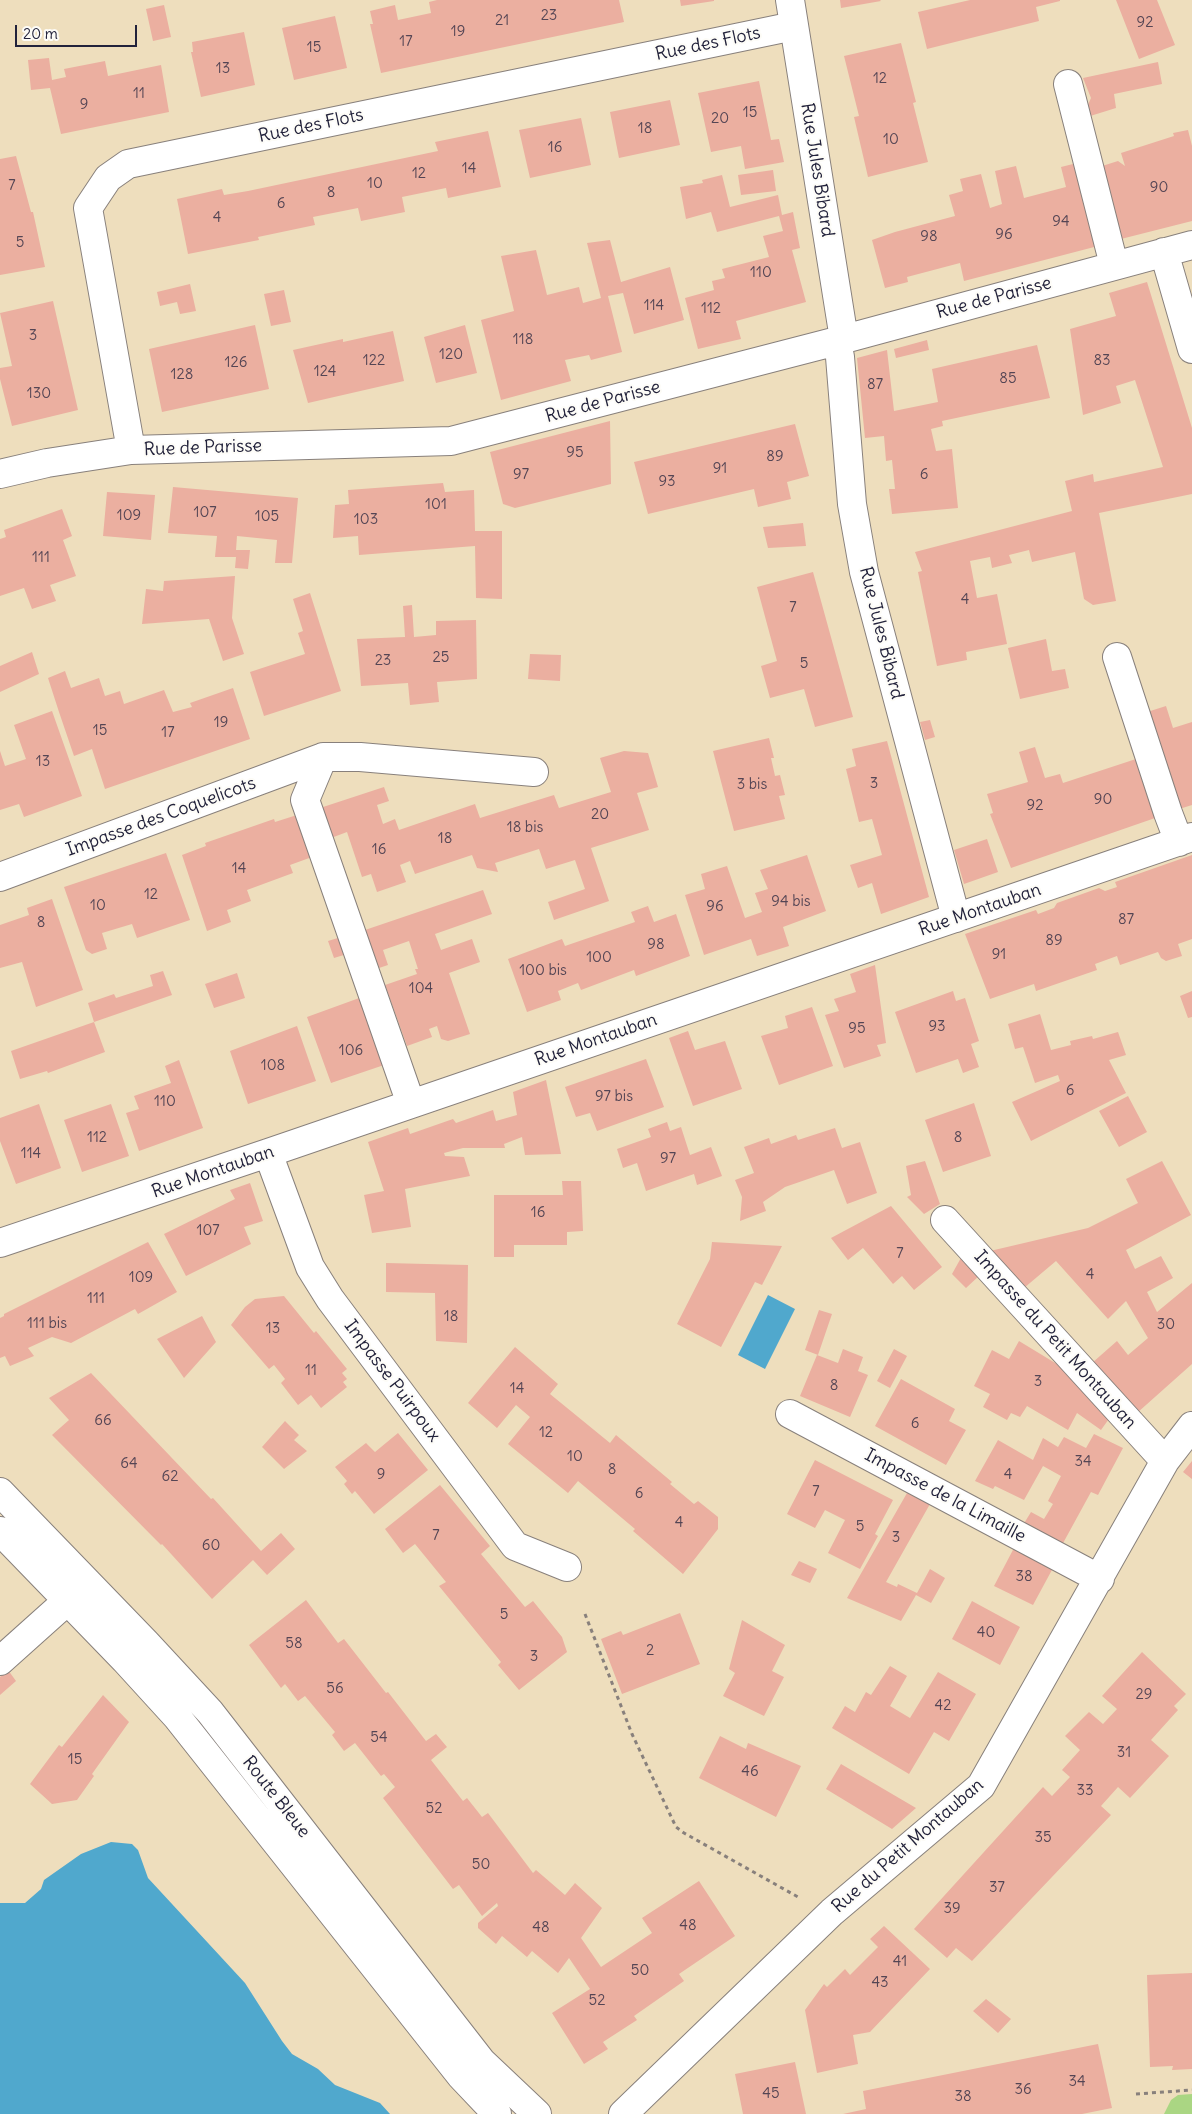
<!DOCTYPE html>
<html>
<head>
<meta charset="utf-8">
<style>
  body { margin:0 }
  #map { position:relative; width:1192px; height:2114px; overflow:hidden; background:#eedebd; font-family:Delius,sans-serif }
  canvas { display:block }
  .scale { position:absolute; left:15px; top:25px; width:122px; height:22px; box-sizing:border-box; border:2px solid #22223b; border-top:0; padding-left:6px; font-size:15px; line-height:18px; white-space:nowrap; color:#22223b; -webkit-text-stroke:4px #fdfcf7; paint-order:stroke }
</style>
</head>
<body>
<div id="map">
<canvas width="1192" height="2114"></canvas>
<div class="scale">20 m</div>
</div>
<script>
const ctx = document.querySelector('canvas').getContext('2d');
ctx.lineJoin = 'round';
function fill(path, color) {
  ctx.fillStyle = color;
  ctx.fill(path, 'evenodd');
}
function shape(rows) {
  const path = new Path2D();
  for (const r of rows) {
    path.moveTo(r[0], r[1]);
    for (let i = 2; i < r.length; i += 2) path.lineTo(r[i], r[i + 1]);
  }
  return path;
}
function stroke(path, color, width, dash) {
  ctx.strokeStyle = color;
  ctx.lineWidth = width;
  ctx.lineCap = dash ? 'butt' : 'round';
  ctx.setLineDash(dash || []);
  ctx.stroke(path);
}
function label(font, color, halo, rows, align = 'center') {
  ctx.font = font + ' Delius,sans-serif';
  ctx.lineWidth = 4;
  ctx.setLineDash([]);
  ctx.textBaseline = 'middle';
  ctx.strokeStyle = halo;
  ctx.fillStyle = color;
  for (const [text, x, y, turn = 0] of rows) {
    ctx.save();
    ctx.translate(x, y);
    ctx.rotate((+turn || 0) * Math.PI / 180);
    ctx.textAlign = isNaN(turn) ? turn : align;
    if (halo) ctx.strokeText(text, 0, 0);
    ctx.fillText(text, 0, 0);
    ctx.restore();
  }
}
fill(shape([
  [1192,2094,1192,2114,1164,2114,1171,2100,1178,2095]
]), '#aad683');
fill(shape([
  [768,1295,795,1309,765,1369,738,1355],
  [111,1842,132,1844,138,1850,148,1878,245,1983,282,2041,292,2054,318,2069,335,2085,380,2103,390,2114,0,2114,0,1903,25,1903,41,1889,44,1880,81,1854]
]), '#50a8cd');
fill(shape([
  [437,0,619,0,624,22,381,73,370,24,373,24,370,11,395,5,398,20,431,13,429,2],
  [680,0,714,0,714,1,681,6],
  [840,0,880,0,881,1,841,8],
  [970,0,1060,0,1060,1,1036,7,1039,21,927,49,918,12],
  [1116,0,1157,0,1175,45,1139,59],
  [164,5,171,37,153,41,146,9],
  [335,16,347,68,294,80,282,28],
  [244,32,255,85,201,97,191,52,193,52,192,42],
  [901,43,916,102,913,103,928,162,868,177,854,117,859,116,844,56],
  [49,58,52,80,66,77,64,69,105,61,108,76,161,65,169,112,61,134,50,88,31,90,28,60],
  [1158,62,1162,84,1114,94,1116,108,1087,117,1085,111,1091,98,1083,78],
  [759,81,771,140,779,139,784,162,745,169,741,146,711,152,698,93],
  [670,100,680,145,619,158,610,112],
  [581,118,591,165,530,178,519,130],
  [1188,130,1192,146,1192,221,1117,240,1099,167,1118,161,1125,166,1121,153,1174,136,1173,133],
  [488,131,501,187,448,198,446,188,402,197,405,212,361,221,358,208,313,217,315,225,258,237,259,240,188,254,177,199,222,189,224,195,248,191,438,151,435,142],
  [16,156,31,212,33,212,45,267,0,275,0,159],
  [1077,163,1098,246,964,281,960,263,907,277,908,282,885,288,872,240,895,232,955,216,949,195,963,191,960,179,981,174,990,208,1002,204,995,171,1016,166,1024,198,1066,187,1061,167],
  [773,170,776,191,741,195,738,175],
  [722,175,730,207,778,195,782,215,793,212,800,248,792,250,806,302,736,321,741,339,698,349,685,298,714,290,712,281,725,278,722,269,769,257,763,236,783,231,779,216,717,232,711,212,686,219,680,187,703,183,702,180],
  [610,240,621,282,670,267,684,320,634,334,623,293,608,296,622,352,591,360,589,355,565,360,571,381,501,400,481,320,514,311,501,256,536,250,547,295,579,287,583,303,601,298,587,243],
  [1147,282,1192,428,1192,494,1099,513,1116,601,1093,605,1084,599,1075,552,1032,562,1029,550,1009,555,1012,563,992,568,990,557,970,561,977,598,997,594,1007,644,966,652,967,660,937,666,918,572,922,571,915,552,1072,511,1065,481,1093,474,1094,482,1163,467,1135,380,1116,386,1121,403,1083,415,1070,329,1116,316,1109,293],
  [190,284,196,311,180,314,177,302,160,306,157,292],
  [284,290,291,322,271,326,264,294],
  [53,301,78,410,12,426,0,379,0,368,12,366,0,313],
  [255,325,269,389,162,412,149,349],
  [465,325,477,373,436,383,424,337],
  [393,331,404,381,308,403,293,350,343,339,343,342],
  [927,340,929,350,896,358,894,349],
  [1037,345,1050,398,942,421,943,426,931,429,936,451,952,449,958,508,892,514,889,489,895,489,892,460,886,461,884,436,865,438,857,358,887,350,894,411,938,402,932,369],
  [610,421,611,484,515,508,503,504,490,452],
  [795,424,809,476,787,482,791,499,758,507,754,489,648,514,634,462],
  [443,483,445,492,474,490,475,531,502,531,502,599,476,598,475,546,359,555,358,536,333,538,335,505,349,504,348,490],
  [173,487,298,498,292,563,275,563,277,540,237,536,236,550,250,550,248,569,235,568,236,557,215,557,217,536,168,533],
  [107,492,155,495,151,540,103,536],
  [62,509,72,536,63,540,76,576,50,585,56,601,32,609,24,588,0,596,0,539,6,537,4,530],
  [803,523,806,546,768,548,763,527],
  [813,572,853,717,815,727,804,689,770,698,761,666,777,661,757,587],
  [235,576,232,618,244,654,223,661,209,619,142,624,146,589,163,591,164,581],
  [310,593,341,691,264,716,250,672,305,654,298,633,303,631,293,599],
  [412,605,414,637,436,635,436,621,476,620,477,679,437,682,439,702,410,705,408,683,361,686,357,639,405,637,403,606],
  [1046,639,1052,671,1065,669,1069,688,1020,699,1008,648],
  [32,652,39,674,0,692,0,666],
  [530,654,561,655,560,681,528,679],
  [65,671,71,688,99,678,105,696,120,691,124,704,164,690,173,712,192,707,190,703,233,688,250,739,105,789,92,749,74,756,59,712,48,678],
  [1166,706,1173,728,1192,722,1192,805,1176,810,1144,713],
  [52,711,82,796,24,817,19,804,0,810,0,751,5,766,26,759,14,725],
  [930,720,935,737,925,740,920,722],
  [769,738,774,758,771,758,775,776,780,775,785,795,779,796,785,819,734,831,713,751],
  [887,741,929,897,881,914,872,883,858,888,850,865,882,855,872,819,859,822,846,769,856,766,852,749],
  [1035,747,1045,778,1060,774,1063,783,1139,758,1158,817,1011,868,990,814,993,813,987,794,1028,782,1019,752],
  [624,751,648,753,658,787,637,793,649,830,591,848,609,901,554,920,548,902,585,889,575,860,546,869,539,849,495,863,498,872,477,868,472,855,415,874,410,861,400,865,406,882,377,892,371,874,362,877,347,832,331,838,320,808,384,787,389,801,377,805,383,824,395,819,399,830,475,804,480,818,554,795,559,808,611,792,600,758],
  [297,815,312,857,290,865,293,873,247,890,251,901,227,910,231,922,207,931,182,855,206,846,205,843,274,819,275,822],
  [987,839,998,872,964,884,954,850],
  [166,853,190,920,137,938,132,924,102,933,107,949,92,954,86,950,64,887],
  [807,855,826,911,783,927,789,946,757,956,751,939,704,955,685,895,705,889,701,874,727,866,745,918,762,912,755,893,768,889,760,870],
  [1192,855,1192,939,1178,944,1182,956,1166,961,1161,958,1158,952,1120,965,1117,956,1095,964,1097,970,1036,991,1034,984,990,999,965,934,1036,910,1038,914,1054,908,1057,903,1099,888,1105,891,1117,887,1115,882],
  [483,890,492,914,435,934,441,950,472,939,480,962,449,973,470,1034,448,1041,441,1039,437,1026,429,1029,432,1037,407,1046,385,985,417,974,415,969,418,969,409,941,383,950,388,965,379,968,365,930],
  [52,899,83,990,36,1007,22,962,0,968,0,925,29,915,27,908],
  [648,906,654,922,676,914,690,956,636,976,634,970,581,990,578,983,558,991,561,1000,527,1012,508,959,562,939,565,946,635,922,631,912],
  [341,937,347,954,334,958,328,941],
  [875,965,886,1043,877,1045,881,1056,844,1068,825,1015,839,1011,834,999,856,992,850,974],
  [163,971,172,995,94,1022,88,1003,114,994,116,998,153,986,150,975],
  [237,973,245,998,214,1008,205,984],
  [953,991,956,1001,965,998,979,1041,971,1044,979,1067,963,1073,958,1059,916,1073,895,1012],
  [1192,991,1192,1017,1188,1018,1180,996],
  [362,997,387,1064,331,1083,307,1017],
  [812,1007,833,1066,779,1085,761,1036,788,1028,785,1016],
  [1040,1014,1051,1050,1071,1045,1070,1041,1092,1036,1093,1039,1118,1032,1126,1055,1109,1060,1126,1093,1031,1141,1012,1102,1060,1081,1058,1075,1035,1083,1023,1047,1015,1049,1008,1024],
  [94,1022,105,1052,48,1073,47,1071,20,1079,11,1051],
  [297,1026,316,1081,248,1104,230,1051],
  [688,1031,695,1050,725,1041,742,1089,693,1106,669,1038],
  [646,1059,664,1107,597,1131,590,1113,576,1117,565,1087],
  [179,1060,203,1128,139,1151,126,1113,139,1109,134,1096,171,1083,165,1066],
  [546,1080,561,1154,525,1155,522,1137,504,1144,505,1148,463,1148,444,1153,445,1156,464,1157,470,1176,405,1189,411,1227,372,1233,364,1195,384,1191,368,1142,408,1128,410,1134,453,1119,456,1123,493,1110,496,1121,517,1115,513,1092],
  [1128,1096,1147,1132,1119,1147,1099,1111],
  [974,1103,991,1156,943,1172,925,1120],
  [39,1104,61,1168,16,1184,0,1141,0,1118],
  [111,1104,129,1156,82,1172,64,1120],
  [667,1122,670,1131,681,1127,690,1155,711,1147,722,1176,697,1185,694,1174,646,1191,637,1163,623,1168,617,1149,651,1137,648,1129],
  [835,1128,842,1148,860,1142,877,1193,847,1204,834,1170,785,1187,763,1202,766,1211,740,1221,742,1197,735,1180,754,1173,744,1147,769,1138,771,1144,796,1135,798,1140],
  [925,1161,940,1204,924,1214,907,1197,911,1195,906,1166],
  [1162,1161,1191,1215,1126,1250,1135,1269,1161,1256,1173,1278,1147,1292,1157,1312,1192,1283,1192,1364,1137,1413,1092,1363,1117,1341,1128,1355,1148,1338,1126,1301,1108,1319,1056,1261,1024,1288,990,1251,1088,1228,1138,1203,1126,1179],
  [562,1181,581,1181,583,1231,567,1232,567,1245,514,1245,514,1257,494,1257,494,1195,563,1195],
  [250,1183,263,1221,244,1227,251,1244,186,1276,164,1234,235,1199,230,1190],
  [891,1206,942,1267,914,1290,902,1276,893,1284,863,1248,848,1260,831,1238],
  [148,1242,177,1292,138,1314,135,1309,71,1343,52,1337,28,1348,34,1356,10,1366,5,1356,0,1358,0,1318,4,1316,4,1314],
  [712,1242,782,1246,762,1285,755,1282,721,1347,677,1324,710,1259],
  [962,1256,980,1275,966,1288,952,1274],
  [386,1263,468,1265,467,1343,436,1341,435,1293,386,1292],
  [284,1296,314,1333,316,1331,347,1369,342,1373,347,1379,343,1382,347,1387,321,1408,311,1395,298,1405,281,1383,285,1379,274,1365,269,1369,231,1325,245,1307,255,1299],
  [819,1310,832,1314,818,1355,805,1350],
  [202,1316,216,1342,184,1378,157,1339],
  [1019,1341,1070,1372,1111,1416,1101,1430,1077,1413,1068,1430,1027,1406,1020,1417,1011,1413,1007,1420,983,1407,990,1394,974,1386,992,1350,1009,1359],
  [515,1347,558,1384,550,1394,610,1443,616,1435,672,1482,670,1484,694,1504,698,1501,718,1517,718,1529,683,1574,633,1531,635,1529,578,1481,568,1493,508,1444,530,1417,516,1405,497,1428,468,1403],
  [843,1349,863,1357,858,1371,868,1375,850,1417,800,1396,817,1355,838,1363],
  [894,1349,907,1356,890,1388,877,1381],
  [91,1373,211,1499,213,1498,261,1551,281,1533,295,1549,267,1575,253,1560,212,1599,162,1544,161,1545,52,1435,69,1420,49,1398],
  [901,1379,955,1409,949,1421,966,1430,946,1465,875,1426],
  [285,1421,299,1435,294,1440,307,1451,284,1469,262,1447],
  [398,1433,428,1470,374,1514,355,1491,352,1494,344,1484,347,1481,335,1467,366,1443,375,1452],
  [1094,1434,1123,1448,1098,1495,1091,1492,1062,1545,1023,1525,1031,1512,1044,1519,1053,1504,1048,1501,1061,1476,1043,1466,1024,1500,995,1486,993,1489,975,1481,998,1440,1033,1460,1043,1438,1058,1447,1064,1437,1086,1448],
  [815,1460,893,1500,875,1534,878,1536,860,1569,828,1553,845,1520,825,1510,815,1528,787,1514],
  [1192,1461,1192,1479,1183,1472],
  [440,1485,490,1546,481,1554,525,1607,533,1601,562,1637,567,1652,519,1690,498,1665,501,1662,439,1586,446,1582,415,1544,403,1553,385,1529],
  [907,1493,930,1504,886,1582,897,1587,898,1584,917,1593,930,1569,945,1578,931,1603,916,1595,901,1621,847,1598],
  [1014,1548,1053,1568,1033,1605,994,1586],
  [799,1561,817,1569,810,1583,791,1575],
  [306,1600,338,1643,344,1639,386,1693,388,1692,426,1741,436,1734,447,1747,431,1760,463,1801,467,1798,482,1817,488,1813,533,1873,536,1870,565,1895,575,1883,602,1908,581,1938,601,1967,652,1933,642,1918,699,1881,735,1936,679,1974,684,1981,634,2016,637,2020,603,2042,608,2049,584,2064,552,2013,590,1989,569,1958,558,1973,532,1951,527,1957,502,1936,496,1944,478,1928,478,1923,498,1906,497,1903,482,1916,459,1885,453,1889,383,1798,395,1787,384,1774,381,1776,355,1743,344,1751,332,1735,335,1732,305,1696,298,1701,285,1684,281,1688,249,1645],
  [972,1601,1020,1627,1000,1665,952,1639],
  [680,1613,700,1664,622,1694,601,1639,621,1631,623,1635],
  [742,1620,785,1645,772,1671,784,1677,764,1716,723,1696,735,1673,729,1669],
  [1142,1652,1186,1694,1174,1706,1178,1710,1151,1740,1169,1756,1130,1798,1118,1787,1101,1806,1111,1815,972,1961,956,1948,947,1958,914,1929,1043,1787,1052,1796,1070,1777,1062,1770,1080,1750,1065,1736,1089,1712,1103,1724,1117,1709,1102,1696],
  [890,1666,907,1676,890,1706,910,1718,938,1672,976,1694,949,1741,934,1732,909,1774,832,1728,845,1706,855,1712,866,1692,871,1695],
  [8,1670,16,1681,0,1695,0,1677],
  [103,1695,129,1722,92,1774,94,1776,77,1800,52,1804,30,1784,59,1745,62,1747],
  [720,1736,746,1749,748,1743,801,1766,776,1817,699,1778],
  [841,1764,916,1808,892,1829,826,1789],
  [884,1926,930,1969,870,2032,853,2035,858,2064,817,2073,805,2010,824,1984,827,1987,845,1969,850,1975,878,1947,870,1939],
  [1192,1973,1192,2069,1172,2070,1173,2066,1150,2067,1147,1975],
  [986,1999,1011,2019,998,2033,973,2011],
  [1098,2044,1112,2108,1082,2114,843,2114,866,2109,863,2091],
  [795,2062,806,2114,743,2114,735,2074]
]), '#ebafa0');
const minor = shape([
  [790,0,844,339],
  [1068,84,1114,265],
  [1164,252,1192,349],
  [837,341,840,357,852,504,864,572,956,918],
  [131,450,88,208,108,178,128,164,794,26],
  [0,474,47,463,131,450,451,441,837,341,1192,245],
  [1117,657,1168,813,1179,842],
  [323,757,305,800,411,1104],
  [0,877,323,757,360,757,534,772],
  [268,1153,310,1267,330,1299,515,1546,567,1567],
  [945,1220,1165,1461],
  [0,1243,268,1153,1192,837],
  [790,1414,1100,1579],
  [0,1492,146,1643,210,1712,482,2062,537,2114],
  [0,1531,125,1660,177,1717,461,2076,497,2114],
  [0,1661,67,1601],
  [623,2114,832,1912,981,1786,1165,1461,1192,1426]
]);
stroke(minor, '#88807c', 30);
stroke(shape([
  [585,1614,632,1734,676,1827,684,1833,798,1897],
  [1136,2094,1192,2090]
]), '#88807c', 3, [4, 4]);
stroke(minor, '#fff', 28);
label('15px', '#544554', null, [
  ["23",549,16],
  ["21",502,21],
  ["92",1145,23],
  ["19",458,32],
  ["17",406,42],
  ["15",314,48],
  ["13",223,69],
  ["12",880,79],
  ["11",139,94],
  ["9",84,105],
  ["15",750,113],
  ["20",720,119],
  ["18",645,129],
  ["10",891,140],
  ["16",555,148],
  ["14",469,169],
  ["12",419,174],
  ["10",375,184],
  ["7",12,186],
  ["90",1159,188],
  ["8",331,193],
  ["6",281,204],
  ["4",217,218],
  ["94",1061,222],
  ["96",1004,235],
  ["98",929,237],
  ["5",20,243],
  ["110",761,273],
  ["114",654,306],
  ["112",711,309],
  ["3",33,336],
  ["118",523,340],
  ["120",451,355],
  ["122",374,361],
  ["83",1102,361],
  ["126",236,363],
  ["124",325,372],
  ["128",182,375],
  ["85",1008,379],
  ["87",875,385],
  ["130",39,394],
  ["95",575,453],
  ["89",775,457],
  ["91",720,469],
  ["97",521,475],
  ["6",924,475],
  ["93",667,482],
  ["101",436,505],
  ["107",205,513],
  ["109",129,516],
  ["105",267,517],
  ["103",366,520],
  ["111",41,558],
  ["4",965,600],
  ["7",793,608],
  ["25",441,658],
  ["23",383,661],
  ["5",804,664],
  ["19",221,723],
  ["15",100,731],
  ["17",168,733],
  ["13",43,762],
  ["3",874,784],
  ["3 bis",752,785],
  ["90",1103,800],
  ["92",1035,806],
  ["20",600,815],
  ["18 bis",525,828],
  ["18",445,839],
  ["16",379,850],
  ["14",239,869],
  ["12",151,895],
  ["94 bis",791,902],
  ["10",98,906],
  ["96",715,907],
  ["87",1126,920],
  ["8",41,923],
  ["89",1054,941],
  ["98",656,945],
  ["91",999,955],
  ["100",599,958],
  ["100 bis",543,971],
  ["104",421,989],
  ["93",937,1027],
  ["95",857,1029],
  ["106",351,1051],
  ["108",273,1066],
  ["6",1070,1091],
  ["97 bis",614,1097],
  ["110",165,1102],
  ["112",97,1138],
  ["8",958,1138],
  ["114",31,1154],
  ["97",668,1159],
  ["16",538,1213],
  ["107",208,1231],
  ["7",900,1254],
  ["4",1090,1275],
  ["109",141,1278],
  ["111",96,1299],
  ["18",451,1317],
  ["111 bis",47,1324],
  ["30",1166,1325],
  ["13",273,1329],
  ["11",311,1371],
  ["3",1038,1382],
  ["8",834,1386],
  ["14",517,1389],
  ["66",103,1421],
  ["6",915,1424],
  ["12",546,1433],
  ["10",575,1457],
  ["34",1083,1462],
  ["64",129,1464],
  ["8",612,1470],
  ["9",381,1475],
  ["4",1008,1475],
  ["62",170,1477],
  ["7",816,1492],
  ["6",639,1494],
  ["4",679,1523],
  ["5",860,1527],
  ["7",436,1536],
  ["3",896,1538],
  ["60",211,1546],
  ["38",1024,1577],
  ["5",504,1615],
  ["40",986,1633],
  ["58",294,1644],
  ["2",650,1651],
  ["3",534,1657],
  ["56",335,1689],
  ["29",1144,1695],
  ["42",943,1706],
  ["54",379,1738],
  ["31",1124,1753],
  ["15",75,1760],
  ["46",750,1772],
  ["33",1085,1791],
  ["52",434,1809],
  ["35",1043,1838],
  ["50",481,1865],
  ["37",997,1888],
  ["39",952,1909],
  ["48",688,1926],
  ["48",541,1928],
  ["41",900,1962],
  ["50",640,1971],
  ["43",880,1983],
  ["52",597,2001],
  ["34",1077,2082],
  ["36",1023,2090],
  ["45",771,2094],
  ["38",963,2097]
]);
label('18px', '#22223b', '#fdfcf7', [
  ["Rue des Flots",708,44,-12],
  ["Rue des Flots",311,126,-12],
  ["Rue Jules Bibard",817,170,81],
  ["Rue de Parisse",994,298,-15],
  ["Rue de Parisse",603,402,-15],
  ["Rue de Parisse",203,448,-2],
  ["Rue Jules Bibard",881,633,76],
  ["Impasse des Coquelicots",161,817,-20],
  ["Rue Montauban",980,910,-19],
  ["Rue Montauban",596,1040,-19],
  ["Rue Montauban",213,1172,-19],
  ["Impasse du Petit Montauban",1055,1340,48],
  ["Impasse Puirpoux",392,1381,53],
  ["Impasse de la Limaille",945,1496,28],
  ["Route Bleue",276,1797,52],
  ["Rue du Petit Montauban",908,1846,-41]
]);
</script>
</body>
</html>
